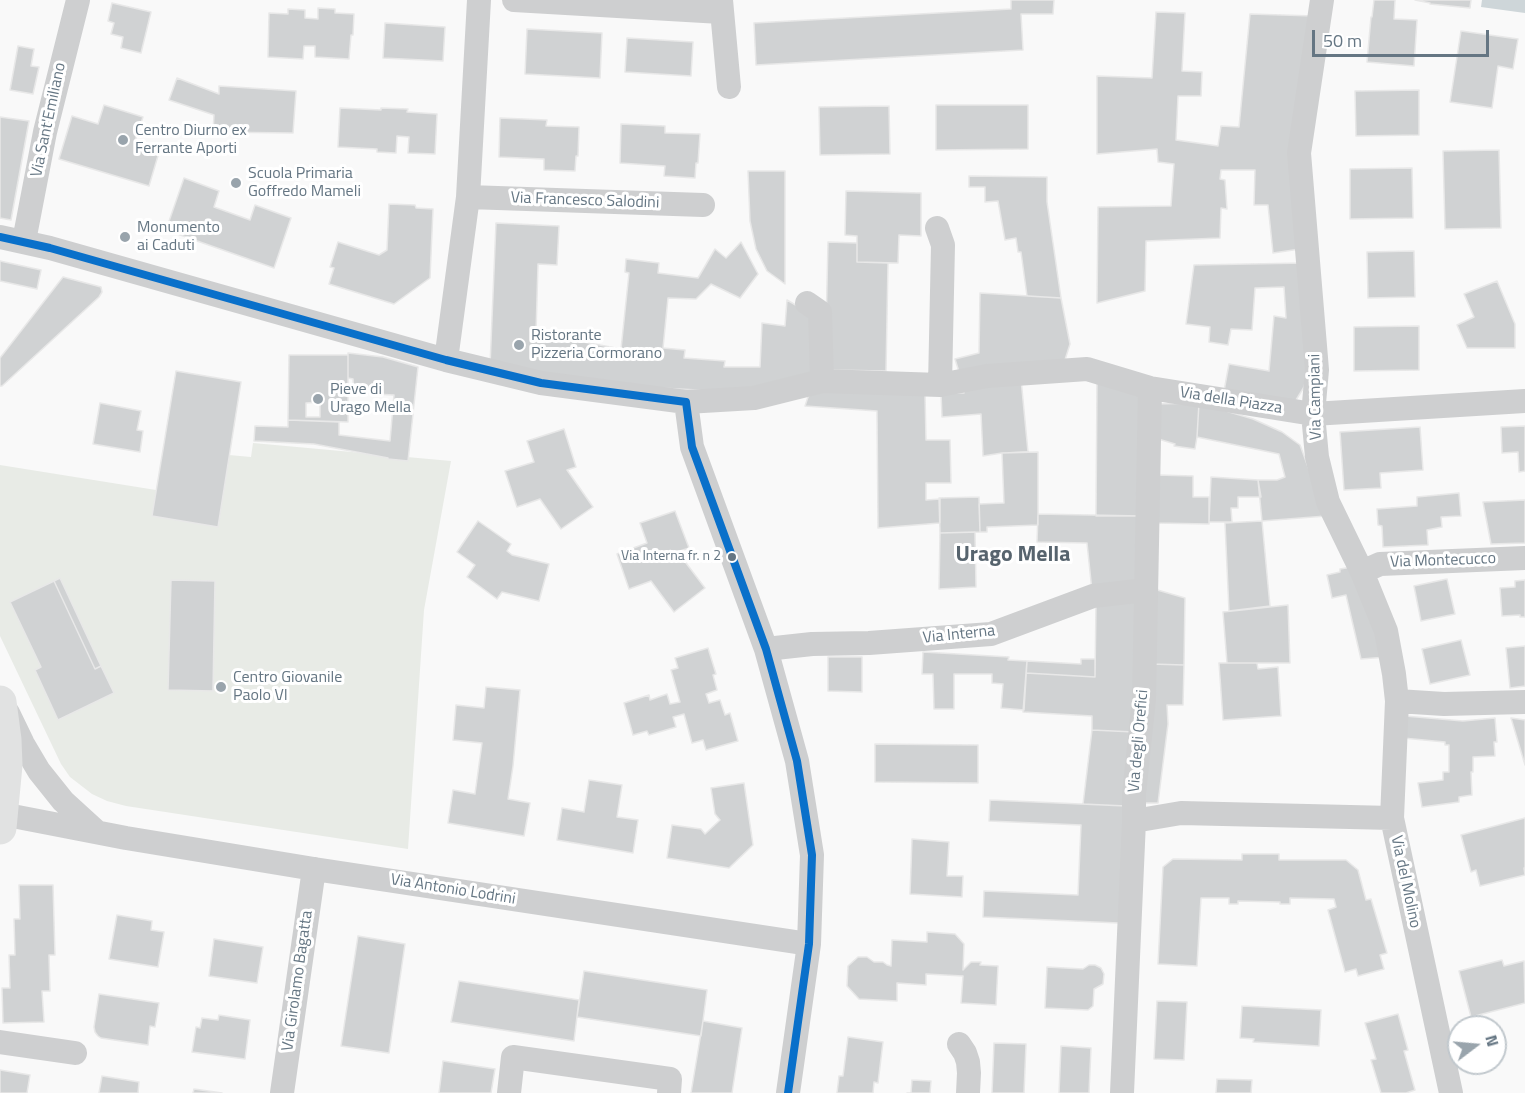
<!DOCTYPE html>
<html>
<head>
<meta charset="utf-8">
<style>
  body { margin:0 }
  #map { position:relative; width:1525px; height:1093px; overflow:hidden; background:#f9f9f9; font-family:"Titillium Web",sans-serif }
  canvas { display:block }
  .north { position:absolute; left:1447px; top:1015px; width:60px; height:60px; box-sizing:border-box; background:#fff; border:2px solid #c1c8cd; border-radius:50%; rotate:74deg; font-size:16px; font-weight:700; line-height:24px; text-align:center; color:#657683 }
  .north::after { content:''; display:block; margin:auto; width:21px; height:27px; background:#99a4ac; clip-path:polygon(50% 0,100% 100%,50% 72%,0 100%) }
  .scale { position:absolute; left:1312px; top:30px; width:177px; height:27px; box-sizing:border-box; border:3px solid #657683; border-top:0; padding-left:8px; font-size:18px; line-height:21px; white-space:nowrap; color:#657683; -webkit-text-stroke:4px #fff; paint-order:stroke }
</style>
</head>
<body>
<div id="map">
<canvas width="1525" height="1093"></canvas>
<div class="north">N</div>
<div class="scale">50 m</div>
</div>
<script>
const ctx = document.querySelector('canvas').getContext('2d');
ctx.lineJoin = 'round';
function fill(path, color) {
  ctx.fillStyle = color;
  ctx.fill(path, 'evenodd');
}
function shape(rows) {
  const path = new Path2D();
  for (const r of rows) {
    path.moveTo(r[0], r[1]);
    for (let i = 2; i < r.length; i += 2) path.lineTo(r[i], r[i + 1]);
  }
  return path;
}
function stroke(path, color, width, dash) {
  ctx.strokeStyle = color;
  ctx.lineWidth = width;
  ctx.lineCap = dash ? 'butt' : 'round';
  ctx.setLineDash(dash || []);
  ctx.stroke(path);
}
function label(font, color, halo, rows, align = 'center') {
  ctx.font = font + ' "Titillium Web",sans-serif';
  ctx.lineWidth = 6;
  ctx.setLineDash([]);
  ctx.textBaseline = 'middle';
  ctx.strokeStyle = halo;
  ctx.fillStyle = color;
  for (const [text, x, y, turn = 0] of rows) {
    ctx.save();
    ctx.translate(x, y);
    ctx.rotate((+turn || 0) * Math.PI / 180);
    ctx.textAlign = isNaN(turn) ? turn : align;
    if (halo) ctx.strokeText(text, 0, 0);
    ctx.fillText(text, 0, 0);
    ctx.restore();
  }
}
fill(shape([
  [253,443,451,461,424,610,408,849,126,806,107,801,92,794,70,777,61,764,0,636,0,465,156,490,152,516,217,527,229,455,251,457]
]), '#e8ebe6');
fill(shape([
  [1482,0,1525,0,1525,13,1481,7]
]), '#ced6d9');
const building = shape([
  [1011,0,1054,0,1053,14,1021,14,1023,50,756,65,754,23,1011,9,1011,0],
  [1374,0,1395,0,1394,19,1417,20,1414,66,1367,62,1371,17,1372,17,1374,0],
  [1415,0,1471,0,1470,8,1430,4,1430,3,1415,0],
  [112,3,151,12,141,53,121,48,123,37,111,34,114,23,108,21,112,3],
  [318,8,335,9,335,13,354,14,353,35,351,35,349,59,315,57,315,46,304,46,303,59,268,57,269,13,288,14,288,9,305,10,305,18,318,19,318,8],
  [1156,12,1185,13,1182,71,1202,72,1201,96,1178,96,1176,140,1218,146,1221,126,1239,127,1250,14,1314,16,1300,249,1273,253,1268,205,1254,205,1255,170,1221,170,1220,179,1225,180,1227,209,1221,208,1220,238,1146,241,1145,291,1097,303,1098,207,1171,206,1174,164,1158,162,1157,149,1097,154,1097,76,1152,78,1156,12],
  [385,23,445,27,443,61,383,58,385,23],
  [527,29,602,33,600,78,525,74,527,29],
  [1461,31,1518,39,1513,69,1498,66,1492,108,1450,102,1461,31],
  [627,38,693,42,691,76,625,72,627,38],
  [18,46,34,49,31,66,39,67,33,94,10,90,18,46],
  [177,78,219,94,219,86,296,91,293,133,213,132,214,115,169,100,177,78],
  [1419,90,1419,135,1356,136,1355,91,1419,90],
  [104,105,143,117,135,141,160,149,149,186,59,159,72,116,98,124,104,105],
  [936,105,1028,105,1028,149,936,150,936,105],
  [889,106,890,154,820,155,819,107,889,106],
  [340,108,381,110,381,108,408,109,407,112,437,114,435,154,408,153,409,137,397,136,396,153,377,152,377,149,338,147,340,108],
  [0,117,29,121,11,220,0,218,0,117],
  [500,118,547,120,546,126,579,127,578,156,576,156,575,171,544,170,544,159,499,157,500,118],
  [621,124,665,126,665,133,700,134,698,163,696,163,695,178,664,176,665,166,620,163,621,124],
  [1499,150,1501,228,1445,229,1443,151,1499,150],
  [1412,168,1413,218,1350,219,1350,169,1412,168],
  [748,171,785,171,785,284,767,271,756,249,750,221,748,171],
  [969,176,1047,177,1047,202,1061,298,1027,296,1021,252,1018,252,1016,238,1005,240,998,201,985,202,985,187,969,187,969,176],
  [184,178,219,191,214,207,250,220,255,205,291,218,274,268,166,230,184,178],
  [846,191,921,193,921,236,899,235,898,263,857,262,857,236,845,235,846,191],
  [389,204,415,205,416,208,433,209,430,278,394,304,329,284,334,268,330,267,338,242,379,255,387,250,389,204],
  [496,223,559,226,557,265,538,264,536,333,621,349,629,273,625,272,626,259,659,263,658,273,698,278,715,249,726,258,741,242,758,274,740,298,711,284,696,299,668,298,663,348,685,350,684,358,725,361,724,367,760,367,762,323,785,326,787,300,818,318,816,375,737,392,600,385,490,366,496,223],
  [828,242,857,243,857,262,888,263,886,371,825,370,828,242],
  [1414,251,1415,297,1368,298,1367,252,1414,251],
  [0,261,41,270,37,289,0,281,0,261],
  [1304,263,1308,370,1304,387,1293,405,1224,391,1229,364,1269,371,1274,316,1286,318,1284,287,1255,288,1252,330,1231,329,1228,345,1209,342,1210,327,1186,324,1194,265,1304,263],
  [63,277,101,287,102,292,99,297,2,386,0,386,0,358,63,277],
  [1497,281,1515,324,1515,348,1467,348,1457,325,1474,317,1464,294,1497,281],
  [980,293,1061,298,1070,344,1064,363,960,375,955,359,979,353,980,293],
  [1419,326,1419,370,1354,371,1354,327,1419,326],
  [348,353,383,357,418,367,408,461,388,459,388,458,314,444,254,441,255,426,288,427,288,420,339,422,339,435,390,441,394,395,354,393,353,379,348,378,348,353],
  [289,355,348,355,348,422,288,420,289,355],
  [176,371,241,382,218,527,152,516,176,371],
  [1021,379,1028,452,1002,453,983,456,981,414,942,417,941,393,964,393,964,388,1021,379],
  [1097,379,1141,393,1141,516,1096,516,1097,379],
  [812,391,925,394,926,440,950,440,951,483,926,483,926,500,940,499,940,523,878,528,877,411,805,406,808,397,812,391],
  [320,402,320,417,306,417,306,403,320,402],
  [100,403,141,411,137,430,143,431,140,452,93,444,100,403],
  [1199,403,1253,419,1282,432,1300,445,1326,516,1262,521,1258,480,1277,480,1285,477,1279,454,1197,437,1199,403],
  [1199,403,1197,437,1195,449,1174,446,1175,444,1155,438,1154,404,1199,403],
  [1525,426,1525,471,1519,472,1518,452,1502,453,1501,427,1525,426],
  [1420,427,1423,470,1380,473,1381,488,1344,490,1340,432,1420,427],
  [564,429,576,467,567,470,593,507,561,529,540,499,517,507,505,471,534,462,527,441,564,429],
  [1038,452,1038,525,987,527,987,532,980,532,979,504,1004,503,1002,453,1038,452],
  [1157,475,1193,476,1193,497,1209,497,1209,524,1156,523,1157,475],
  [1211,477,1258,480,1261,497,1238,497,1238,508,1231,508,1232,522,1209,522,1211,477],
  [1459,493,1461,516,1441,517,1442,527,1427,530,1428,545,1383,547,1382,526,1378,525,1377,509,1417,506,1417,497,1459,493],
  [979,497,980,532,940,533,939,498,979,497],
  [1525,500,1525,543,1491,544,1483,502,1525,500],
  [675,511,689,548,680,551,683,559,705,588,674,612,651,581,629,589,617,554,647,543,640,523,675,511],
  [1038,514,1141,516,1137,583,1092,591,1087,543,1037,542,1038,514],
  [478,521,511,544,507,551,512,555,549,564,539,601,502,592,497,599,467,577,475,565,457,552,478,521],
  [1262,521,1270,606,1229,611,1225,523,1262,521],
  [975,532,976,587,939,589,940,533,975,532],
  [1352,567,1387,657,1361,659,1346,595,1332,598,1327,575,1340,572,1340,569,1352,567],
  [60,578,101,666,95,669,54,581,60,578],
  [1447,579,1455,614,1421,621,1414,586,1447,579],
  [171,580,215,581,213,691,168,690,171,580],
  [1525,580,1525,617,1520,617,1520,615,1502,616,1500,588,1515,587,1515,581,1525,580],
  [54,581,95,669,101,666,114,693,58,720,35,670,41,667,10,602,54,581],
  [1154,589,1185,598,1184,665,1151,664,1154,589],
  [1137,601,1134,732,1092,730,1092,716,1023,712,1026,673,1095,677,1096,604,1137,601],
  [1288,605,1290,663,1227,663,1223,612,1288,605],
  [1461,640,1470,675,1430,684,1422,649,1461,640],
  [1525,646,1525,686,1510,688,1506,648,1525,646],
  [708,648,716,674,713,675,717,690,706,694,709,703,720,700,725,715,730,713,738,741,706,750,703,740,692,743,684,714,673,717,676,727,649,735,647,731,633,735,624,703,649,695,650,700,667,694,670,704,680,702,671,670,678,668,675,658,708,648],
  [923,652,1009,657,1008,660,1027,661,1024,710,1001,708,1003,684,992,683,992,674,954,674,954,709,934,709,933,674,922,674,923,652],
  [828,657,862,657,862,692,828,691,828,657],
  [1081,659,1095,659,1095,677,1026,673,1027,661,1081,664,1081,659],
  [1219,663,1257,663,1258,669,1278,667,1281,716,1223,720,1219,663],
  [1151,664,1184,665,1183,705,1167,705,1168,724,1158,803,1140,803,1151,664],
  [486,687,520,690,513,766,508,799,530,803,524,836,448,823,453,790,475,794,482,743,453,740,456,705,484,708,486,687],
  [1405,716,1463,721,1495,718,1497,742,1494,742,1495,756,1473,757,1473,772,1471,772,1472,795,1459,797,1459,802,1422,807,1418,783,1443,780,1443,772,1449,772,1449,745,1445,745,1445,742,1403,738,1405,716],
  [1511,718,1525,720,1525,765,1511,718],
  [1092,730,1134,732,1126,806,1083,804,1092,730],
  [875,744,978,745,978,783,875,782,875,744],
  [589,780,622,785,617,817,638,820,633,853,557,840,562,808,584,812,589,780],
  [744,783,753,845,729,868,667,858,672,825,701,829,705,834,720,820,715,814,711,788,744,783],
  [990,800,1126,806,1119,923,983,917,984,891,1078,895,1081,825,989,821,990,800],
  [1525,818,1525,868,1524,868,1525,875,1480,886,1476,870,1471,872,1461,835,1525,818],
  [912,839,949,842,947,876,963,876,962,897,910,894,912,839],
  [1242,854,1279,854,1279,860,1346,860,1358,870,1366,900,1371,899,1387,953,1380,955,1384,969,1358,976,1356,969,1345,972,1328,910,1336,907,1334,899,1290,898,1290,904,1280,904,1280,902,1238,901,1238,904,1229,904,1229,898,1201,898,1197,966,1158,964,1163,867,1173,859,1242,860,1242,854],
  [19,885,53,885,55,955,49,955,50,991,42,991,44,1022,3,1023,2,988,10,988,9,955,15,955,14,919,20,919,19,885],
  [117,915,152,921,151,930,164,932,158,967,109,959,117,915],
  [927,932,955,934,964,944,963,970,971,962,981,962,980,965,998,966,996,1005,961,1003,963,976,926,974,926,985,897,983,897,1001,859,999,847,986,848,966,858,957,867,957,874,962,883,962,887,965,891,966,892,940,927,942,927,932],
  [358,936,405,944,389,1053,341,1046,358,936],
  [214,939,263,947,257,983,209,976,214,939],
  [1502,960,1504,966,1524,961,1525,1003,1471,1017,1459,971,1502,960],
  [1089,965,1095,965,1101,968,1104,974,1103,984,1094,989,1093,1006,1088,1010,1045,1008,1047,967,1083,969,1089,965],
  [584,971,707,990,701,1036,577,1017,584,971],
  [459,981,579,1000,574,1041,451,1022,459,981],
  [99,994,159,1003,155,1027,150,1026,148,1045,101,1038,98,1036,95,1032,94,1027,99,994],
  [1157,1001,1187,1002,1184,1060,1154,1059,1157,1001],
  [1242,1006,1321,1010,1319,1046,1253,1042,1254,1039,1240,1038,1242,1006],
  [1398,1014,1408,1050,1404,1051,1415,1090,1406,1093,1381,1093,1371,1060,1376,1059,1365,1023,1398,1014],
  [219,1015,250,1020,245,1059,192,1052,196,1027,200,1028,202,1018,218,1020,219,1015],
  [703,1021,742,1028,732,1093,691,1093,703,1021],
  [848,1037,883,1042,878,1083,874,1082,873,1093,837,1093,839,1076,843,1076,848,1037],
  [994,1043,1026,1044,1024,1093,992,1093,994,1043],
  [1061,1046,1091,1048,1089,1093,1059,1093,1061,1046],
  [443,1061,495,1069,491,1093,439,1093,443,1061],
  [0,1070,30,1075,27,1093,0,1093,0,1070],
  [102,1076,139,1082,138,1093,99,1093,102,1076],
  [1217,1079,1252,1080,1251,1093,1216,1093,1217,1079],
  [912,1080,931,1081,930,1093,907,1093,911,1093,912,1080],
  [194,1089,222,1093,193,1093,194,1089]
]);
fill(building, '#d0d2d3');
stroke(building, '#e8e8e8', 1.5);
stroke(shape([
  [514,0,721,12],
  [721,0,729,87],
  [1322,0,1299,153,1317,370,1313,414,1317,457,1328,502,1362,572,1386,631,1394,674,1397,701,1392,818],
  [468,197,703,205],
  [937,228,943,245,940,385],
  [0,237,50,248,446,360,541,383,686,402,754,398,822,381,940,385,987,376,1087,369,1150,388,1313,414,1525,401],
  [24,241,45,132,78,0],
  [807,303,820,312,822,381],
  [446,360,468,197,479,0],
  [686,402,692,447,766,649,797,761,812,855,809,944,788,1093],
  [1362,572,1380,564,1525,558],
  [766,649,812,644,869,643,991,634,1093,596,1146,590],
  [1397,701,1444,704,1525,702],
  [8,713,23,744,39,771,63,801,97,832],
  [2,814,126,838,314,869,809,944],
  [1134,821,1181,813,1392,818,1451,1093],
  [0,1042,75,1053],
  [959,1044,965,1053,968,1062,969,1073,968,1093],
  [282,1093,314,869],
  [509,1093,513,1057,670,1079,669,1093],
  [1122,1093,1134,821,1134,794,1144,699,1150,388]
]), '#cecfd0', 24);
stroke(shape([
  [0,702,5,740,6,765,0,828]
]), '#e1e2e2', 33);
stroke(shape([
  [0,237,50,248,446,360,541,383,686,402,692,447,766,649,797,761,812,855,809,944,788,1093]
]), '#0970ca', 8);
for (const [x, y, r, color] of [
  [123,140,6,"#99a4ac"],
  [236,183,6,"#99a4ac"],
  [125,237,6,"#99a4ac"],
  [519,345,6,"#99a4ac"],
  [318,399,6,"#99a4ac"],
  [732,557,5,"#657683"],
  [221,687,6,"#99a4ac"]
]) {
  const dot = new Path2D();
  dot.arc(x, y, r, 0, 2 * Math.PI);
  ctx.fillStyle = color;
  ctx.fill(dot);
  stroke(dot, '#fff', 2);
}
label('14px', '#657683', '#fff', [
  ["Via Interna fr. n 2",721,557]
], 'right');
label('16px', '#657683', '#fff', [
  ["Via Sant'Emiliano",49,120,-78],
  ["Via Francesco Salodini",585,201,2],
  ["Via Campiani",1316,397,-91],
  ["Via della Piazza",1231,401,9],
  ["Via Montecucco",1443,561,-2],
  ["Via Interna",959,635,-6],
  ["Via degli Orefici",1139,741,-85],
  ["Via del Molino",1405,882,78],
  ["Via Antonio Lodrini",453,890,9],
  ["Via Girolamo Bagatta",298,981,-82]
]);
label('16px', '#657683', '#fff', [
  ["Centro Diurno ex",135,131],
  ["Ferrante Aporti",135,149],
  ["Scuola Primaria",248,174],
  ["Goffredo Mameli",248,192],
  ["Monumento",137,228],
  ["ai Caduti",137,246],
  ["Ristorante",531,336],
  ["Pizzeria Cormorano",531,354],
  ["Pieve di",330,390],
  ["Urago Mella",330,408],
  ["Centro Giovanile",233,678],
  ["Paolo VI",233,696]
], 'left');
label('bold 22px', '#57646e', '#fff', [
  ["Urago Mella",1013,556]
]);
</script>
</body>
</html>
